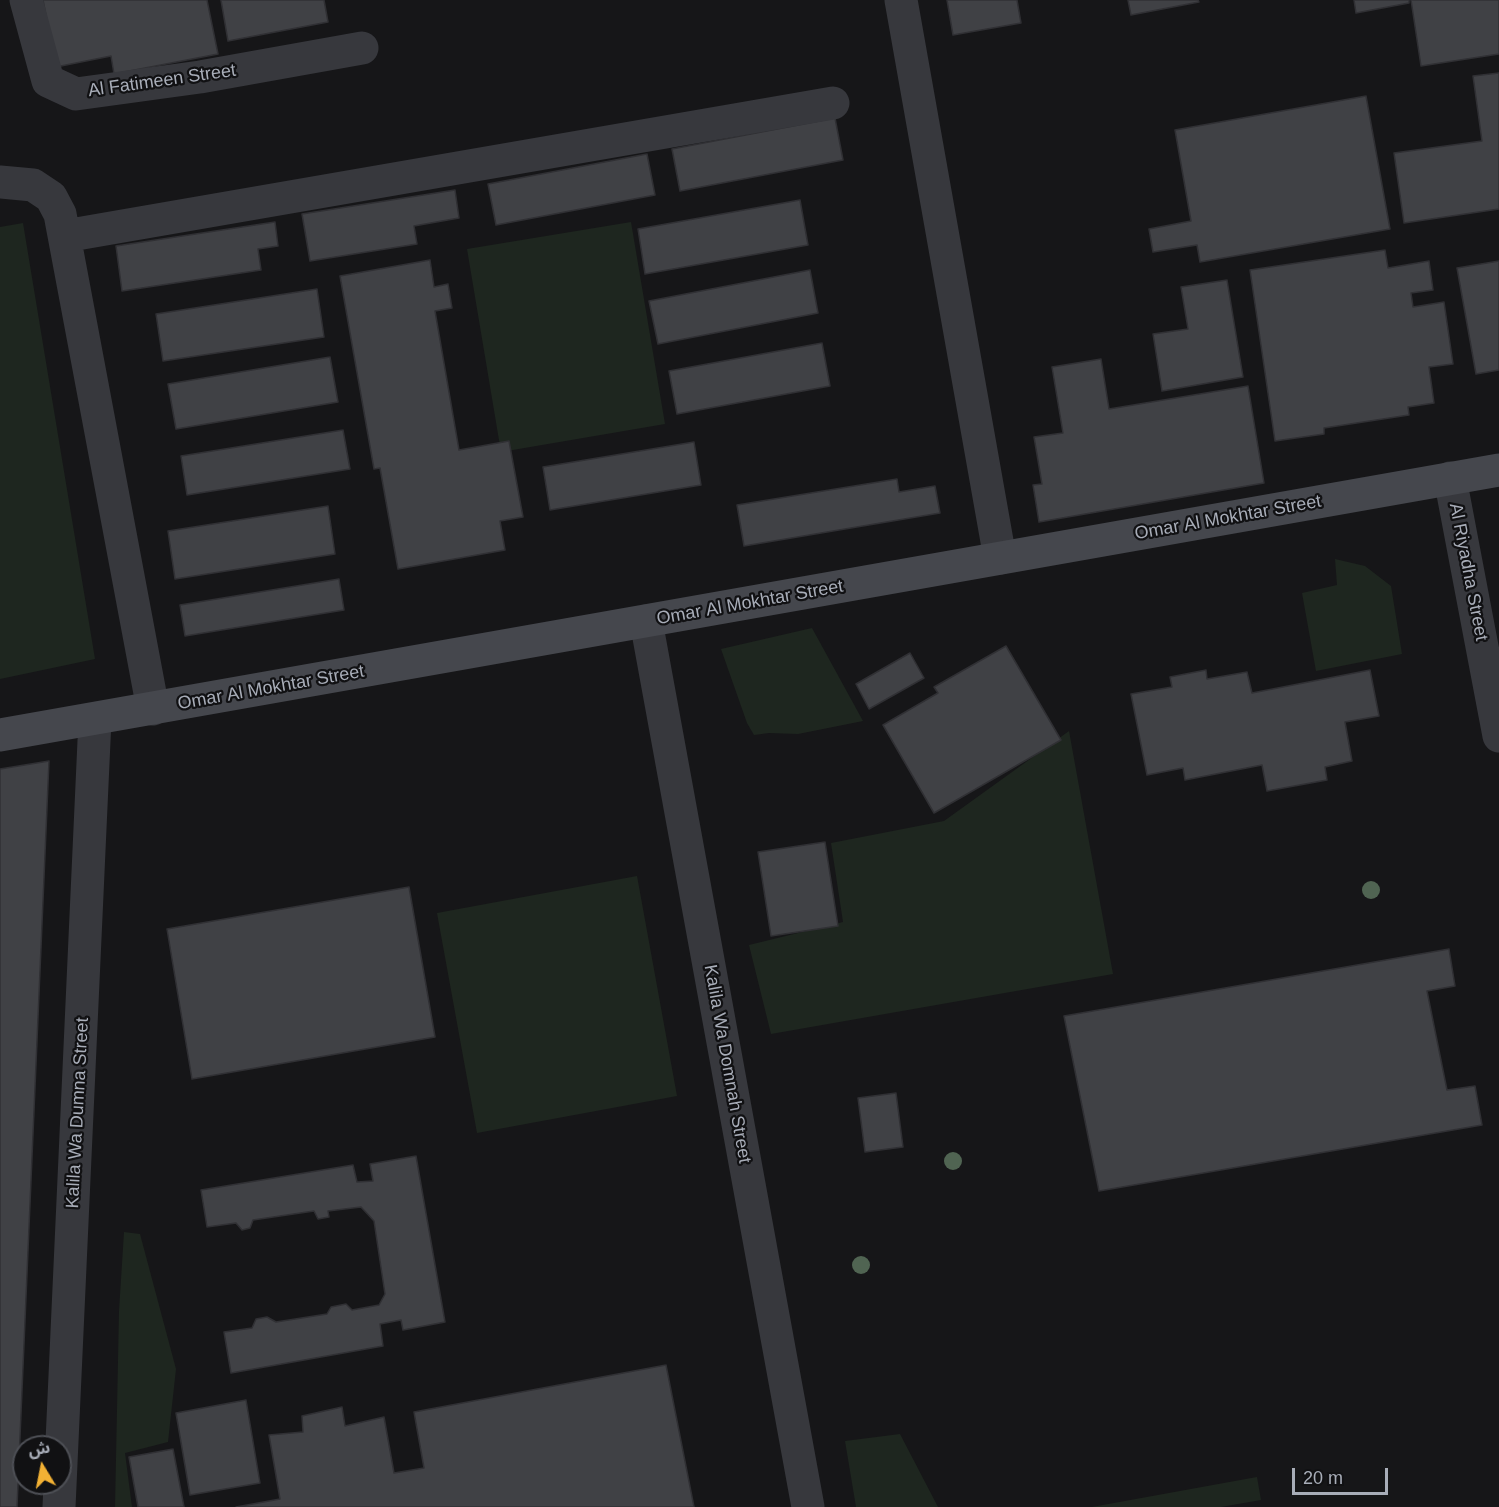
<!DOCTYPE html>
<html>
<head>
<meta charset="utf-8">
<style>
  body { margin:0 }
  #map { position:relative; width:1499px; height:1507px; overflow:hidden; background:#161618; font-family:Helvetica,"Noto Sans Arabic",sans-serif }
  canvas { display:block }
  .north { position:absolute; left:12px; top:1435px; width:60px; height:60px; box-sizing:border-box; background:#111113; border:2px solid #4d4f55; border-radius:50%; rotate:350deg; font-size:16px; font-weight:700; line-height:24px; text-align:center; color:#a8adb8 }
  .north::after { content:''; display:block; margin:auto; width:21px; height:27px; background:#f2b134; clip-path:polygon(50% 0,100% 100%,50% 72%,0 100%) }
  .scale { position:absolute; left:1292px; top:1468px; width:96px; height:27px; box-sizing:border-box; border:3px solid #a8adb8; border-top:0; padding-left:8px; font-size:18px; line-height:21px; white-space:nowrap; color:#a8adb8; -webkit-text-stroke:4px #111113; paint-order:stroke }
</style>
</head>
<body>
<div id="map">
<canvas width="1499" height="1507"></canvas>
<div class="north">ش</div>
<div class="scale">20 m</div>
</div>
<script>
const ctx = document.querySelector('canvas').getContext('2d');
ctx.lineJoin = 'round';
function fill(path, color) {
  ctx.fillStyle = color;
  ctx.fill(path, 'evenodd');
}
function shape(rows) {
  const path = new Path2D();
  for (const r of rows) {
    path.moveTo(r[0], r[1]);
    for (let i = 2; i < r.length; i += 2) path.lineTo(r[i], r[i + 1]);
  }
  return path;
}
function stroke(path, color, width, dash) {
  ctx.strokeStyle = color;
  ctx.lineWidth = width;
  ctx.lineCap = dash ? 'butt' : 'round';
  ctx.setLineDash(dash || []);
  ctx.stroke(path);
}
function label(font, color, halo, rows, align = 'center') {
  ctx.font = font + ' Helvetica,sans-serif';
  ctx.lineWidth = 4.5;
  ctx.setLineDash([]);
  ctx.textBaseline = 'middle';
  ctx.strokeStyle = halo;
  ctx.fillStyle = color;
  for (const [text, x, y, turn = 0] of rows) {
    ctx.save();
    ctx.translate(x, y);
    ctx.rotate((+turn || 0) * Math.PI / 180);
    ctx.textAlign = isNaN(turn) ? turn : align;
    if (halo) ctx.strokeText(text, 0, 0);
    ctx.fillText(text, 0, 0);
    ctx.restore();
  }
}
fill(shape([
  [631,222,665,424,501,452,467,249],
  [23,223,95,659,0,679,0,227],
  [1335,559,1365,566,1391,586,1402,654,1316,671,1302,593,1337,585],
  [812,628,863,721,798,734,769,733,754,735,747,723,721,649],
  [1069,731,1113,974,771,1034,749,945,843,922,831,843,944,821],
  [637,876,677,1096,477,1133,437,913],
  [124,1232,140,1234,176,1369,168,1442,125,1453,132,1507,115,1507,119,1311],
  [900,1434,938,1507,856,1507,845,1441],
  [1257,1477,1261,1500,1221,1507,1092,1507]
]), '#1e261f');
const building = shape([
  [43,0,207,0,218,54,114,74,111,56,56,67,43,0],
  [221,0,324,0,328,22,228,41,221,0],
  [947,0,1017,0,1021,23,953,35,947,0],
  [1128,0,1198,0,1199,2,1131,15,1128,0],
  [1354,0,1409,0,1409,3,1356,13,1354,0],
  [1411,0,1499,0,1499,54,1421,66,1411,0],
  [1499,73,1499,209,1404,223,1394,153,1482,141,1473,76,1499,73],
  [1366,96,1390,229,1200,262,1197,245,1153,252,1149,229,1191,221,1175,130,1366,96],
  [835,118,843,160,680,191,672,149,835,118],
  [647,154,655,195,496,225,488,184,647,154],
  [455,190,459,218,414,226,417,244,310,261,302,214,455,190],
  [800,200,808,245,645,274,638,229,800,200],
  [275,222,278,246,258,249,261,270,122,291,116,246,275,222],
  [1385,250,1388,268,1429,261,1433,290,1411,293,1413,307,1444,302,1453,364,1429,367,1434,403,1408,407,1409,415,1324,428,1324,434,1275,441,1250,270,1385,250],
  [430,260,434,287,448,284,452,308,435,311,459,450,509,441,523,517,500,521,505,550,398,569,380,468,374,469,340,276,430,260],
  [1499,261,1499,370,1476,374,1457,268,1499,261],
  [810,270,818,313,658,344,649,301,810,270],
  [1227,280,1243,377,1162,391,1153,334,1188,329,1181,287,1227,280],
  [317,289,324,337,163,361,156,314,317,289],
  [822,343,830,386,677,414,669,371,822,343],
  [330,357,338,402,176,429,168,384,330,357],
  [1101,359,1109,409,1248,386,1264,483,1039,522,1033,485,1042,484,1034,437,1063,433,1052,367,1101,359],
  [343,430,350,469,187,495,181,456,343,430],
  [694,442,701,485,550,510,543,467,694,442],
  [897,479,899,492,935,486,940,513,744,546,737,505,897,479],
  [328,506,335,554,175,579,168,531,328,506],
  [339,579,344,610,185,636,180,605,339,579],
  [1006,646,1061,740,934,813,883,725,938,693,934,687,1006,646],
  [910,653,924,678,869,709,856,684,910,653],
  [1206,670,1207,679,1247,672,1252,693,1370,670,1379,716,1345,722,1352,761,1325,767,1327,780,1267,791,1262,765,1185,780,1183,768,1147,775,1131,694,1172,687,1170,677,1206,670],
  [49,761,17,1507,0,1507,0,769,49,761],
  [825,842,838,926,771,936,758,852,825,842],
  [409,887,435,1037,192,1079,167,929,409,887],
  [1449,949,1455,986,1427,991,1447,1090,1475,1086,1482,1125,1099,1191,1064,1016,1449,949],
  [896,1093,903,1147,865,1152,858,1098,896,1093],
  [416,1156,445,1322,403,1330,401,1320,380,1324,383,1346,231,1373,224,1332,252,1328,256,1319,267,1317,276,1322,327,1314,331,1307,346,1304,352,1310,379,1305,385,1294,374,1221,361,1207,328,1211,329,1217,318,1219,314,1211,253,1220,250,1228,242,1230,236,1223,207,1227,201,1190,353,1165,357,1182,373,1181,370,1164,416,1156],
  [666,1365,694,1507,236,1507,280,1499,269,1435,303,1432,302,1416,342,1407,345,1426,384,1417,394,1473,424,1468,414,1412,666,1365],
  [246,1400,260,1483,190,1495,176,1413,246,1400],
  [173,1449,184,1507,138,1507,129,1457,173,1449]
]);
fill(building, '#404145');
stroke(building, '#303034', 1.5);
stroke(shape([
  [26,0,48,81,76,94,200,77,362,48],
  [901,0,1000,558],
  [0,182,33,185,51,197,60,214,153,709],
  [65,236,833,103],
  [1450,478,1499,736],
  [646,621,808,1507],
  [59,1507,95,719]
]), '#37383d', 33);
stroke(shape([
  [0,735,1499,470]
]), '#45474d', 33);
ctx.fillStyle = '#506452';
for (const [x, y] of [
  [1371,890],
  [953,1161],
  [861,1265]
]) {
  ctx.beginPath();
  ctx.arc(x, y, 9, 0, 2 * Math.PI);
  ctx.fill();
}
label('18px', '#a8adb8', '#111113', [
  ["Al Fatimeen Street",162,81,-8],
  ["Omar Al Mokhtar Street",1228,518,-10],
  ["Al Riyadha Street",1468,572,79],
  ["Omar Al Mokhtar Street",750,603,-10],
  ["Omar Al Mokhtar Street",271,688,-10],
  ["Kalila Wa Domnah Street",727,1064,80],
  ["Kalila Wa Dumna Street",78,1113,-87]
]);
</script>
</body>
</html>
